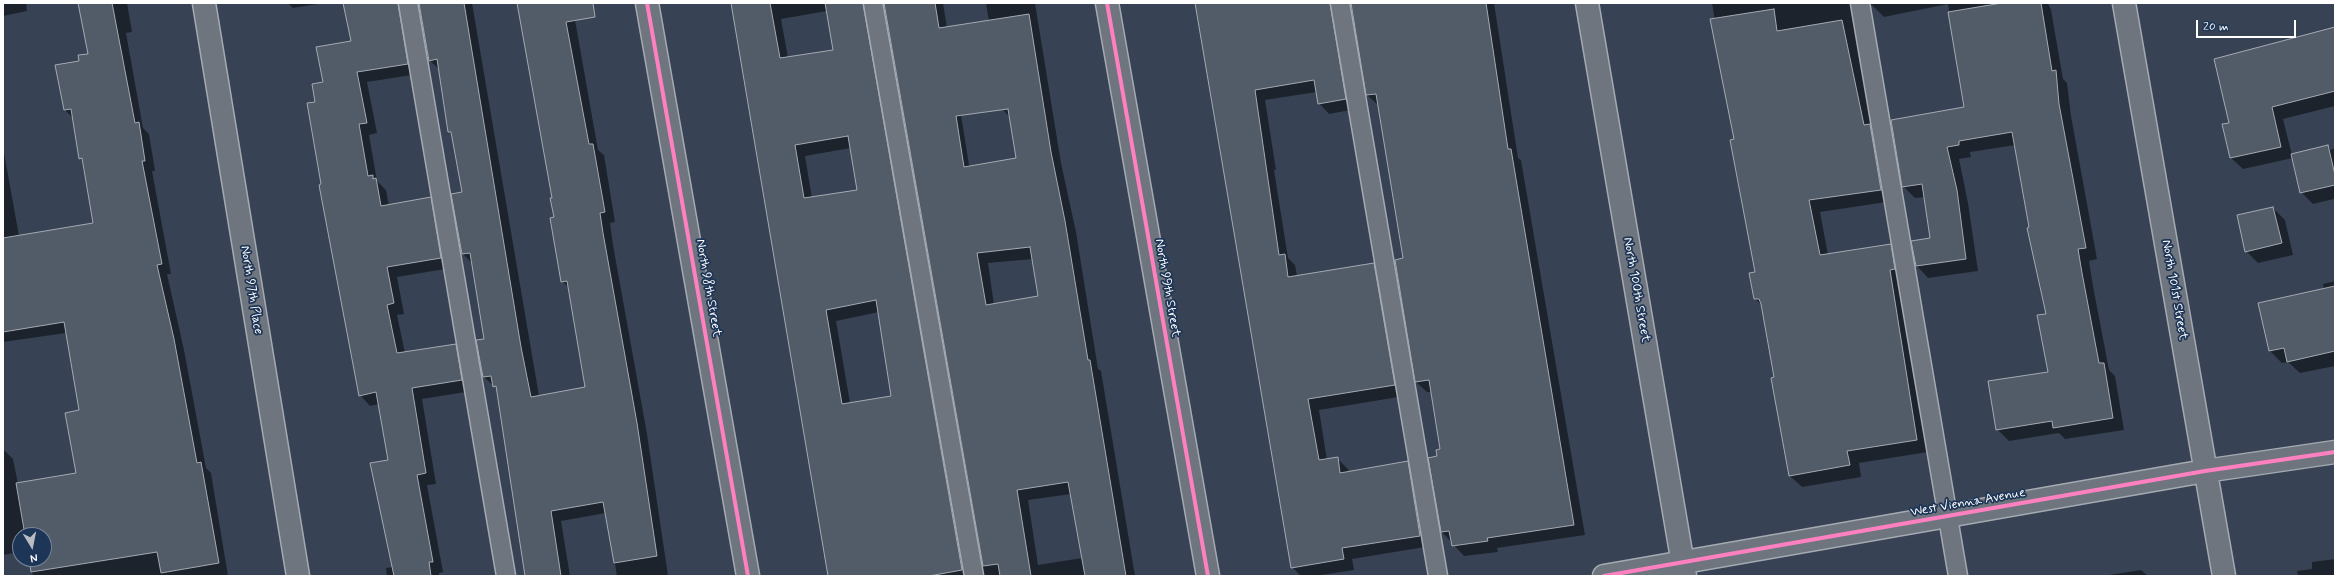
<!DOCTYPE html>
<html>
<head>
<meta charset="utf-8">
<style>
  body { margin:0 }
  #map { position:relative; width:2338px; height:579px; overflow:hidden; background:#374354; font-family:Mynerve,sans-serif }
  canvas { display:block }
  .frame { position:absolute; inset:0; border:4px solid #fff; pointer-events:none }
  .north { position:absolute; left:12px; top:527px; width:40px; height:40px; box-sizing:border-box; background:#1d3557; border:1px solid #77869a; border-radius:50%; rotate:170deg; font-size:11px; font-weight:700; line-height:16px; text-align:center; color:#fff }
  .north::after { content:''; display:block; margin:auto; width:14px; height:18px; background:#b9bdc3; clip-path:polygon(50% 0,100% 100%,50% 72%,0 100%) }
  .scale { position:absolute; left:2196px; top:20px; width:100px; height:18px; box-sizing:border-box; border:2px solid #fff; border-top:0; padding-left:5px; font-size:12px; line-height:14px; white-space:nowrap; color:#fff; -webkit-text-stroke:3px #1d3557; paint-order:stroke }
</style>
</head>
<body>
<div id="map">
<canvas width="2338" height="579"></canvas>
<div class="frame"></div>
<div class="north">N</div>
<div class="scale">20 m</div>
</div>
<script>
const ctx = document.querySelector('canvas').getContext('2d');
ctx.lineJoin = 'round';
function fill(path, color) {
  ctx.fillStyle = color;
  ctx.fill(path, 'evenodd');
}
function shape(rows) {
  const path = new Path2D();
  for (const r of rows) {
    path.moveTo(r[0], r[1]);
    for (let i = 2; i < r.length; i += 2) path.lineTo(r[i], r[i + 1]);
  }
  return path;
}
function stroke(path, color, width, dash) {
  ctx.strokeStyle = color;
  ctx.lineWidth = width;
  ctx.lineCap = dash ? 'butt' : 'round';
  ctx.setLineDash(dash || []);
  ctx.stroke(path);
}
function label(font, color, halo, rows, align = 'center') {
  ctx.font = font + ' Mynerve,sans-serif';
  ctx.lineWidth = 3.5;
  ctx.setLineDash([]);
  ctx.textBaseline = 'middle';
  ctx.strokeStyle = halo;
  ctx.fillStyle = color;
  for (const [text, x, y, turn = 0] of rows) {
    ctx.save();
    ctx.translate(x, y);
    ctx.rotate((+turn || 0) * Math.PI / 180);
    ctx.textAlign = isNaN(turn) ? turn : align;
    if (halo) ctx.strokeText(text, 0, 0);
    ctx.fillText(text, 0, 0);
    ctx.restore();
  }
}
fill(shape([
  [3,3,26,3,27,11,3,16],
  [79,3,127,3,132,32,126,33,143,128,149,134,155,171,152,171,171,274,167,274,184,350,206,468,211,473,228,576,33,576,29,559,44,559,44,535,20,535,20,552,3,555,3,449,13,459,18,484,78,474,80,411,66,333,3,342,3,147,19,236,94,224,74,119,65,110,57,66,81,62,89,54],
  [288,3,323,3,293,8],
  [344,3,472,3,539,396,587,388,569,288,562,281,554,198,518,3,572,3,598,150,604,155,615,222,610,223,613,245,647,434,668,576,617,576,606,513,561,521,570,576,528,576,511,483,497,389,484,377,485,340,473,264,463,254,463,192,453,136,449,132,440,70,429,60,420,4,412,5,418,74,367,82,377,133,369,135,377,181,386,190,389,206,430,198,441,209,451,268,397,277,404,314,397,315,405,353,455,345,466,355,472,391,422,399,436,484,427,485,443,572,439,573,439,576,387,576,386,568,393,567,389,460,379,404,370,406,360,395,323,185,316,102,324,82,352,41],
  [732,3,943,3,970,171,1017,159,1010,117,1003,110,986,3,1035,3,1061,163,1076,232,1098,369,1101,371,1135,576,984,576,885,3,882,3,972,576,829,576],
  [827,11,834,51,788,58,781,19],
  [851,148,858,190,812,198,805,156],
  [1033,259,1039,297,994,305,988,263],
  [879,312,892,397,850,403,836,321],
  [1071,494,1082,558,1038,565,1028,500],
  [1195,3,1350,3,1344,6,1356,109,1329,114,1319,103,1317,92,1265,100,1276,170,1274,170,1288,258,1295,265,1297,276,1373,264,1384,275,1405,396,1319,410,1327,460,1337,458,1348,469,1349,473,1407,462,1418,473,1431,546,1352,559,1354,570,1315,576,1301,576,1292,567],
  [1350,3,1494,3,1518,158,1521,160,1585,535,1497,548,1498,552,1464,556,1442,532,1438,457,1441,450,1431,392,1427,392,1416,382,1404,259,1378,105,1367,95],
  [1712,3,2048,3,2051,10,2063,79,2067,83,2071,116,2097,259,2089,261,2093,286,2109,370,2115,376,2124,430,2065,439,2059,433,2009,441,1997,429,2049,372,2047,314,2016,145,1970,152,1971,157,1959,159,1968,203,1978,271,1928,278,1917,266,1931,238,1925,197,1915,198,1903,186,1965,108,1948,4,1884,17,1872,5,1865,6,1855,23,1859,57,1873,128,1893,201,1820,212,1828,255,1890,245,1902,257,1928,452,1859,463,1861,477,1802,487,1790,476,1763,306,1755,299,1756,273],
  [2335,28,2335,106,2283,119,2292,155,2328,146,2331,150,2335,148,2335,205,2334,199,2313,204,2301,192,2293,158,2243,169,2231,158,2230,123],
  [2273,208,2285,220,2293,255,2258,263,2246,251],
  [2335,281,2335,366,2300,373,2288,362,2282,363,2270,351,2260,304,2324,290,2323,284],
  [2335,559,2335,576,2298,576,2297,571,2312,569,2312,562],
  [2141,570,2148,576,2103,576]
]), '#0007');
const building = shape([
  [78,3,112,3,135,123,139,122,145,161,142,161,162,264,157,265,174,339,197,463,201,462,219,563,161,573,157,552,31,572,29,559,44,559,44,535,25,535,16,483,76,473,65,413,79,410,64,322,3,332,3,238,93,223,82,158,79,159,71,109,64,110,55,65,79,61,78,55,88,54,78,3],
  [343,3,398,3,408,64,357,72,367,123,359,124,368,176,373,175,373,179,376,178,381,206,431,197,441,258,387,267,394,303,387,305,397,353,456,344,462,380,412,388,426,473,417,475,433,562,429,562,431,576,394,576,370,463,388,460,376,392,359,396,319,185,321,184,307,103,315,102,312,84,323,82,316,47,351,41,343,3],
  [419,3,464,3,521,347,531,397,585,387,567,281,561,282,550,218,554,217,550,198,552,198,517,3,593,3,595,17,566,22,589,144,593,144,605,212,600,213,603,233,637,423,657,556,614,563,603,502,551,511,561,576,525,576,496,386,493,387,491,376,483,377,476,340,484,339,470,253,462,254,451,194,462,192,451,132,448,132,437,59,429,61,419,3],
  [731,3,770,3,780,58,833,50,825,3,863,3,962,570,929,576,828,576,731,3],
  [848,136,857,190,804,198,795,145,848,136],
  [876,300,891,396,842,404,826,310,876,300],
  [884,3,935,3,939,28,1029,14,1051,152,1065,221,1088,360,1090,360,1126,576,1085,576,1068,482,1017,490,1031,576,1000,576,998,564,983,566,884,3],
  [1008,109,1016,158,964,167,956,116,1008,109],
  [1030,247,1038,296,986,305,977,253,1030,247],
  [1195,3,1330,3,1346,99,1318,104,1314,80,1255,90,1279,255,1285,254,1288,277,1374,263,1395,385,1308,399,1319,460,1338,457,1340,473,1408,461,1420,536,1342,548,1344,559,1291,568,1195,3],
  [1351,3,1486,3,1508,149,1511,149,1574,525,1487,538,1488,541,1452,546,1449,531,1441,532,1428,458,1437,456,1436,450,1440,449,1429,380,1415,382,1395,260,1403,258,1376,94,1366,95,1351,3],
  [2002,3,2041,3,2052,71,2056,70,2059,104,2086,248,2078,249,2082,273,2099,363,2104,363,2113,418,2053,428,2052,421,1996,430,1988,381,2048,372,2037,315,2046,314,2027,228,2029,227,2012,132,1959,141,1959,145,1947,147,1957,190,1966,259,1916,266,1911,241,1930,238,1922,184,1902,187,1891,120,1964,107,1948,12,2002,3],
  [1774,9,1777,31,1842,20,1864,125,1870,124,1881,190,1809,200,1820,255,1891,244,1895,269,1890,270,1917,440,1847,451,1850,465,1789,476,1771,378,1774,377,1761,304,1759,299,1754,299,1749,273,1755,272,1730,140,1734,139,1710,19,1774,9],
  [2335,27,2335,91,2272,107,2281,147,2230,158,2222,124,2229,123,2214,59,2335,27],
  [2328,145,2335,175,2335,185,2300,193,2291,154,2328,145],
  [2273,207,2282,243,2245,252,2237,215,2273,207],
  [2335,286,2335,351,2287,362,2284,348,2269,351,2258,303,2335,286]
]);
fill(building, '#525b68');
stroke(building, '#a5aab2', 1);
const lane = shape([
  [408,3,506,576],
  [873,3,974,576],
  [1340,3,1438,576],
  [1860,3,1958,576]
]);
const street = shape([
  [204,3,298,576],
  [647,3,748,576],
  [1107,3,1208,576],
  [2124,3,2224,576],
  [1604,576,2205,471,2335,452]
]);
const secondary = shape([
  [1587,3,1685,576]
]);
stroke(lane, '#a5aab2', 21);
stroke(street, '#a5aab2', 25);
stroke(secondary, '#a5aab2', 25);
stroke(lane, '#6f757e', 18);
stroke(street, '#6f757e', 22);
stroke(secondary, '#6f757e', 22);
stroke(shape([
  [647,3,748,576],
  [1107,3,1208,576],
  [1604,576,2205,471,2335,452]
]), '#ff80c0', 4);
label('13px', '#fff', '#1d3557', [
  ["North 98th Street",708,288,80],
  ["North 99th Street",1167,288,80],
  ["North 97th Place",251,290,81],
  ["North 100th Street",1636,290,80],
  ["North 101st Street",2174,290,80],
  ["West Vienna Avenue",1968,503,-10]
]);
</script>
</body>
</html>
